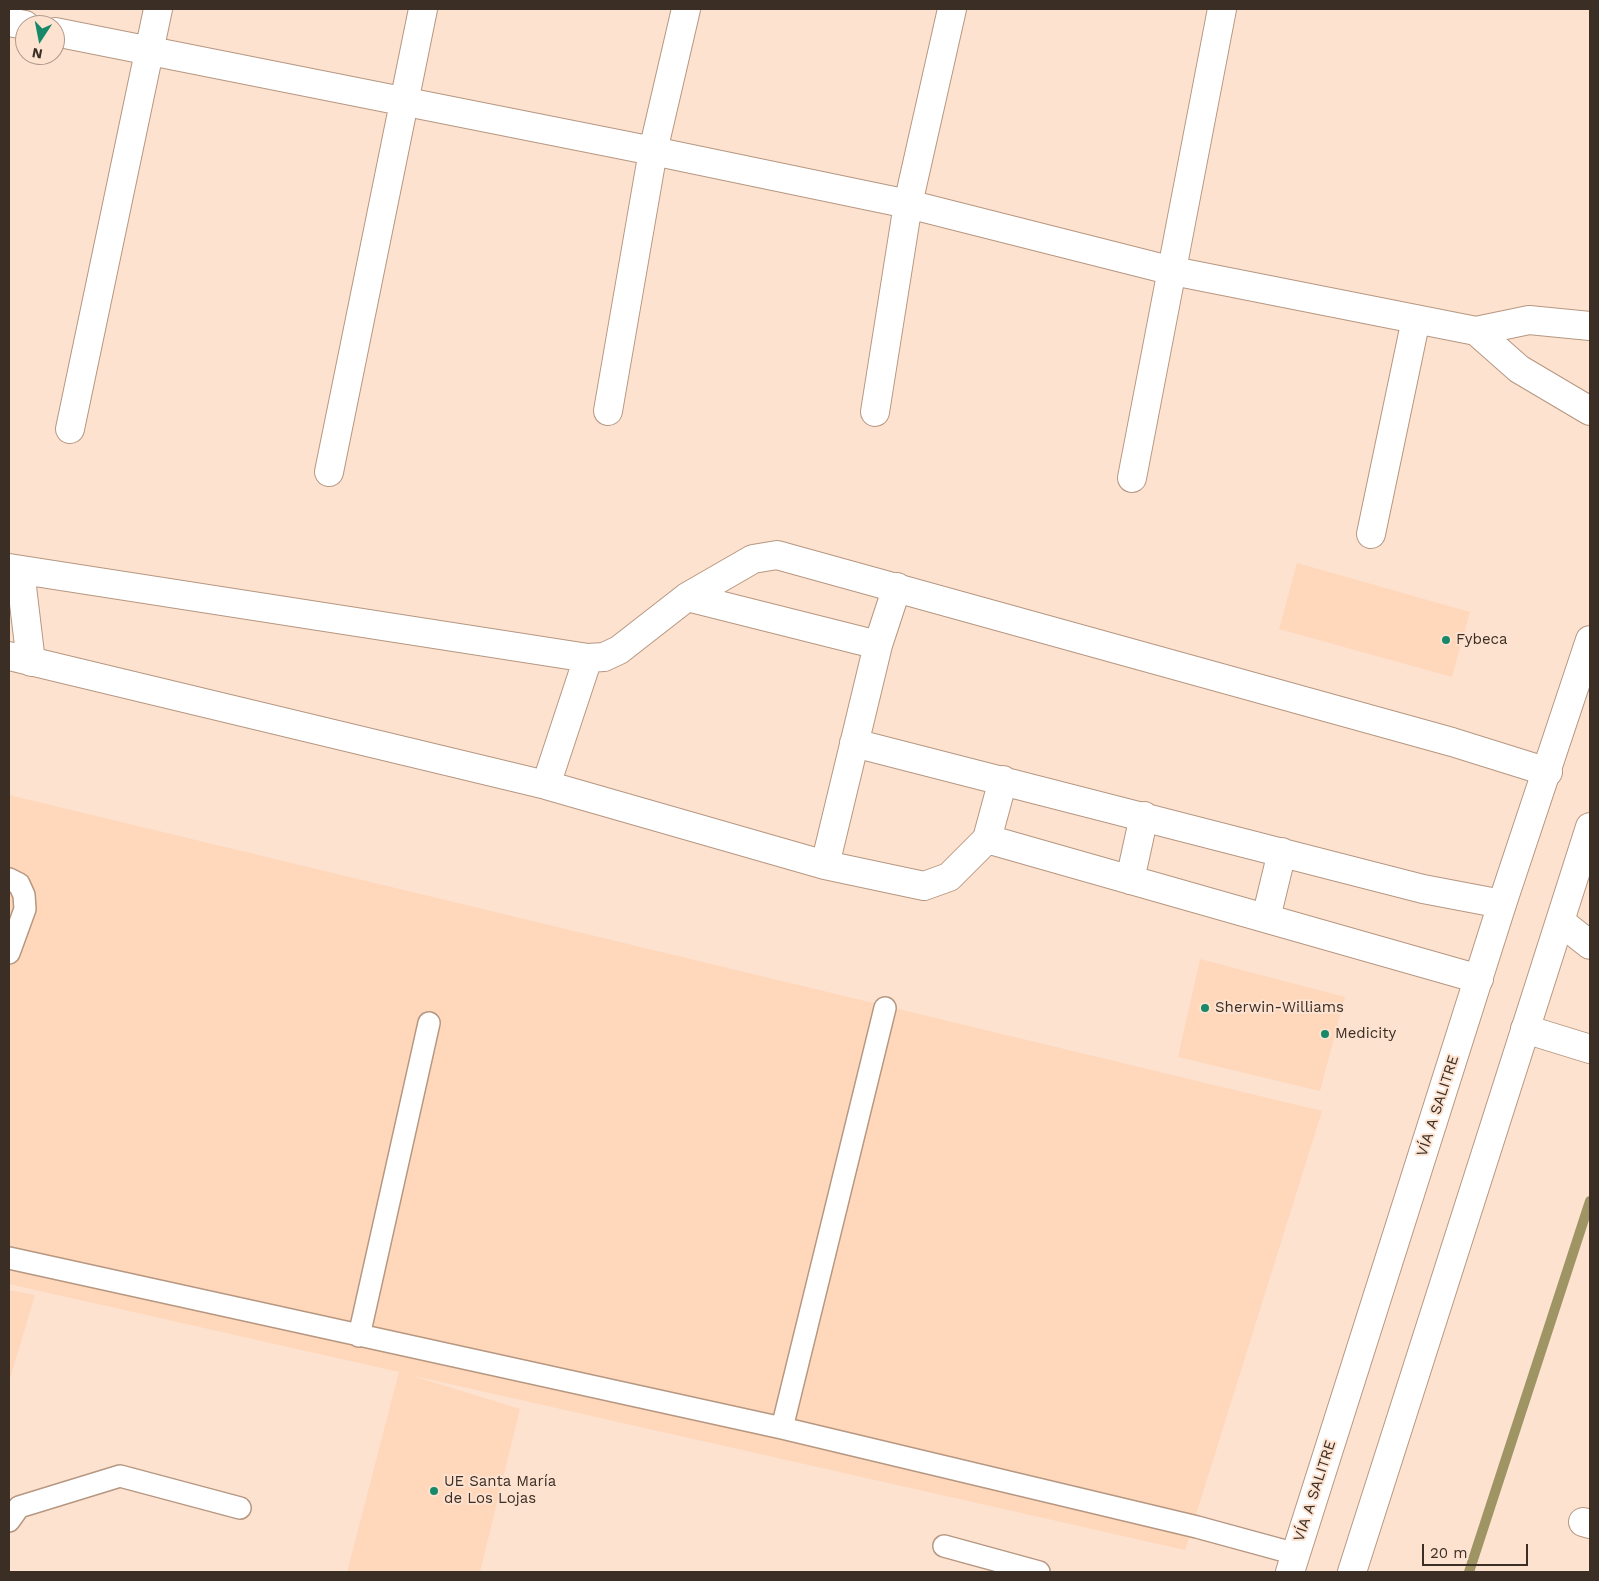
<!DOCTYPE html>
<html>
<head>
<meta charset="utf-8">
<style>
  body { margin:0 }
  #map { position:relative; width:1599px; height:1581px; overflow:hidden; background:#fde2d0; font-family:"Work Sans",sans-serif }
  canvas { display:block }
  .frame { position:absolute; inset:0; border:10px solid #3b2e25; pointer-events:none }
  .north { position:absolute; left:15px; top:15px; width:50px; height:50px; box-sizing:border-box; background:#fde2d0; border:1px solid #af9a8c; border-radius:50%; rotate:191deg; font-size:14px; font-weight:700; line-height:20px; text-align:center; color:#3b2e25 }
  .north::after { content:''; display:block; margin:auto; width:18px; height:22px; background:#178969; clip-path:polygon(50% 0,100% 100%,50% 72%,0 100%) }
  .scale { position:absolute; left:1422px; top:1544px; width:106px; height:22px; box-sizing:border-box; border:2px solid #3b2e25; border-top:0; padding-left:6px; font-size:15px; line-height:18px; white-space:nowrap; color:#3b2e25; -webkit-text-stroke:4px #fde2d0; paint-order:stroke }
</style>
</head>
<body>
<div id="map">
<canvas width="1599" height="1581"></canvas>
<div class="frame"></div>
<div class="north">N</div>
<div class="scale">20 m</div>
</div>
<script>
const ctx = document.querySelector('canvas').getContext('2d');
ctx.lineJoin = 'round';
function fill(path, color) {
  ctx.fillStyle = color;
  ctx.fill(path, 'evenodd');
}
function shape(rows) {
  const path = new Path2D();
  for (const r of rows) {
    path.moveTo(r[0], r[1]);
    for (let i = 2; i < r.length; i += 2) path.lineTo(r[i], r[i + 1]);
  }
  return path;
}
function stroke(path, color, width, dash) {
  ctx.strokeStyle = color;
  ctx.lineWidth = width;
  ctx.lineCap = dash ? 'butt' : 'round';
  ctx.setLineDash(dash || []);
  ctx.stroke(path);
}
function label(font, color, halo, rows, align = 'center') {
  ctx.font = font + ' "Work Sans",sans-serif';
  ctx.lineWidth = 4;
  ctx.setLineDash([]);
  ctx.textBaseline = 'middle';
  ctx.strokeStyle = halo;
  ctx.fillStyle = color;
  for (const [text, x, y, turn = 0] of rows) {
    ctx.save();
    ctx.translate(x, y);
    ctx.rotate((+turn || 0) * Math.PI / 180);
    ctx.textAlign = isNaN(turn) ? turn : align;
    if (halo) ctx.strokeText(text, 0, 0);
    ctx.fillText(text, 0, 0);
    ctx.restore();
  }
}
fill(shape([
  [1297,563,1470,612,1452,677,1279,629],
  [9,795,1322,1111,1185,1550,410,1375,520,1409,480,1572,347,1572,399,1372,9,1284],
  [1200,959,1345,997,1320,1091,1178,1057],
  [9,1290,35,1295,9,1382]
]), '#ffd7bb');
stroke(shape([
  [1469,1572,1590,1201]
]), '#9e9464', 10);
const service = shape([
  [9,879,19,884,24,895,25,909,9,953],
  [9,1258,782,1428,1197,1527,1296,1554],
  [359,1336,429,1023],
  [782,1428,885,1008],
  [9,1521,19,1507,120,1476,240,1508],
  [944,1546,1039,1572]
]);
const minor = shape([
  [9,22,25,25],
  [55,32,653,151,908,204,1173,271,1476,331],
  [1590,326,1529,320,1476,331,1519,369,1590,411],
  [608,411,653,151,686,9],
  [875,412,908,204,952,9],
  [70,429,158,9],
  [329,472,423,9],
  [1132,478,1222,9],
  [1371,534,1416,319],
  [9,568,588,658,604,657,619,650,687,597,753,559,777,555,1452,742,1548,772],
  [20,570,31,662],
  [687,597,878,645],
  [9,656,546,785,825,865,924,886,949,877,987,839,1003,780],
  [854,743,1423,889,1502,904],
  [546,785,588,658],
  [987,839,1479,979],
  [825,865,878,645,897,587],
  [1130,880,1144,816],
  [1266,918,1282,852],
  [1561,922,1590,945],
  [1525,1029,1590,1049],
  [1583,1522,1590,1524]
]);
const primary = shape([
  [1290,1572,1502,904,1590,640],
  [1352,1572,1590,827]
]);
stroke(service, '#b69781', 24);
stroke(minor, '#b69781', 30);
stroke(primary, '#b69781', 30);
stroke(service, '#fff', 21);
stroke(minor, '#fff', 28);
stroke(primary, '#fff', 28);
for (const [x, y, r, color] of [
  [1446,640,5,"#178969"],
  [1205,1008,5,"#178969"],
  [1325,1034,5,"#178969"],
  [434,1491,5,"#178969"]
]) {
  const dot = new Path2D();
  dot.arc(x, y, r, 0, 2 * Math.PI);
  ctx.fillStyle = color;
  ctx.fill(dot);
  stroke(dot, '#fde2d0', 2);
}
label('15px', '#3b2e25', '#fde2d0', [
  ["Fybeca",1456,640],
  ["Sherwin-Williams",1215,1008],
  ["Medicity",1335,1034],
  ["UE Santa María",444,1482],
  ["de Los Lojas",444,1499]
], 'left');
label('15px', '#3b2e25', '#fde2d0', [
  ["VÍA A SALITRE",1438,1106,-72],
  ["VÍA A SALITRE",1315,1491,-72]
]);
</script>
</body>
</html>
